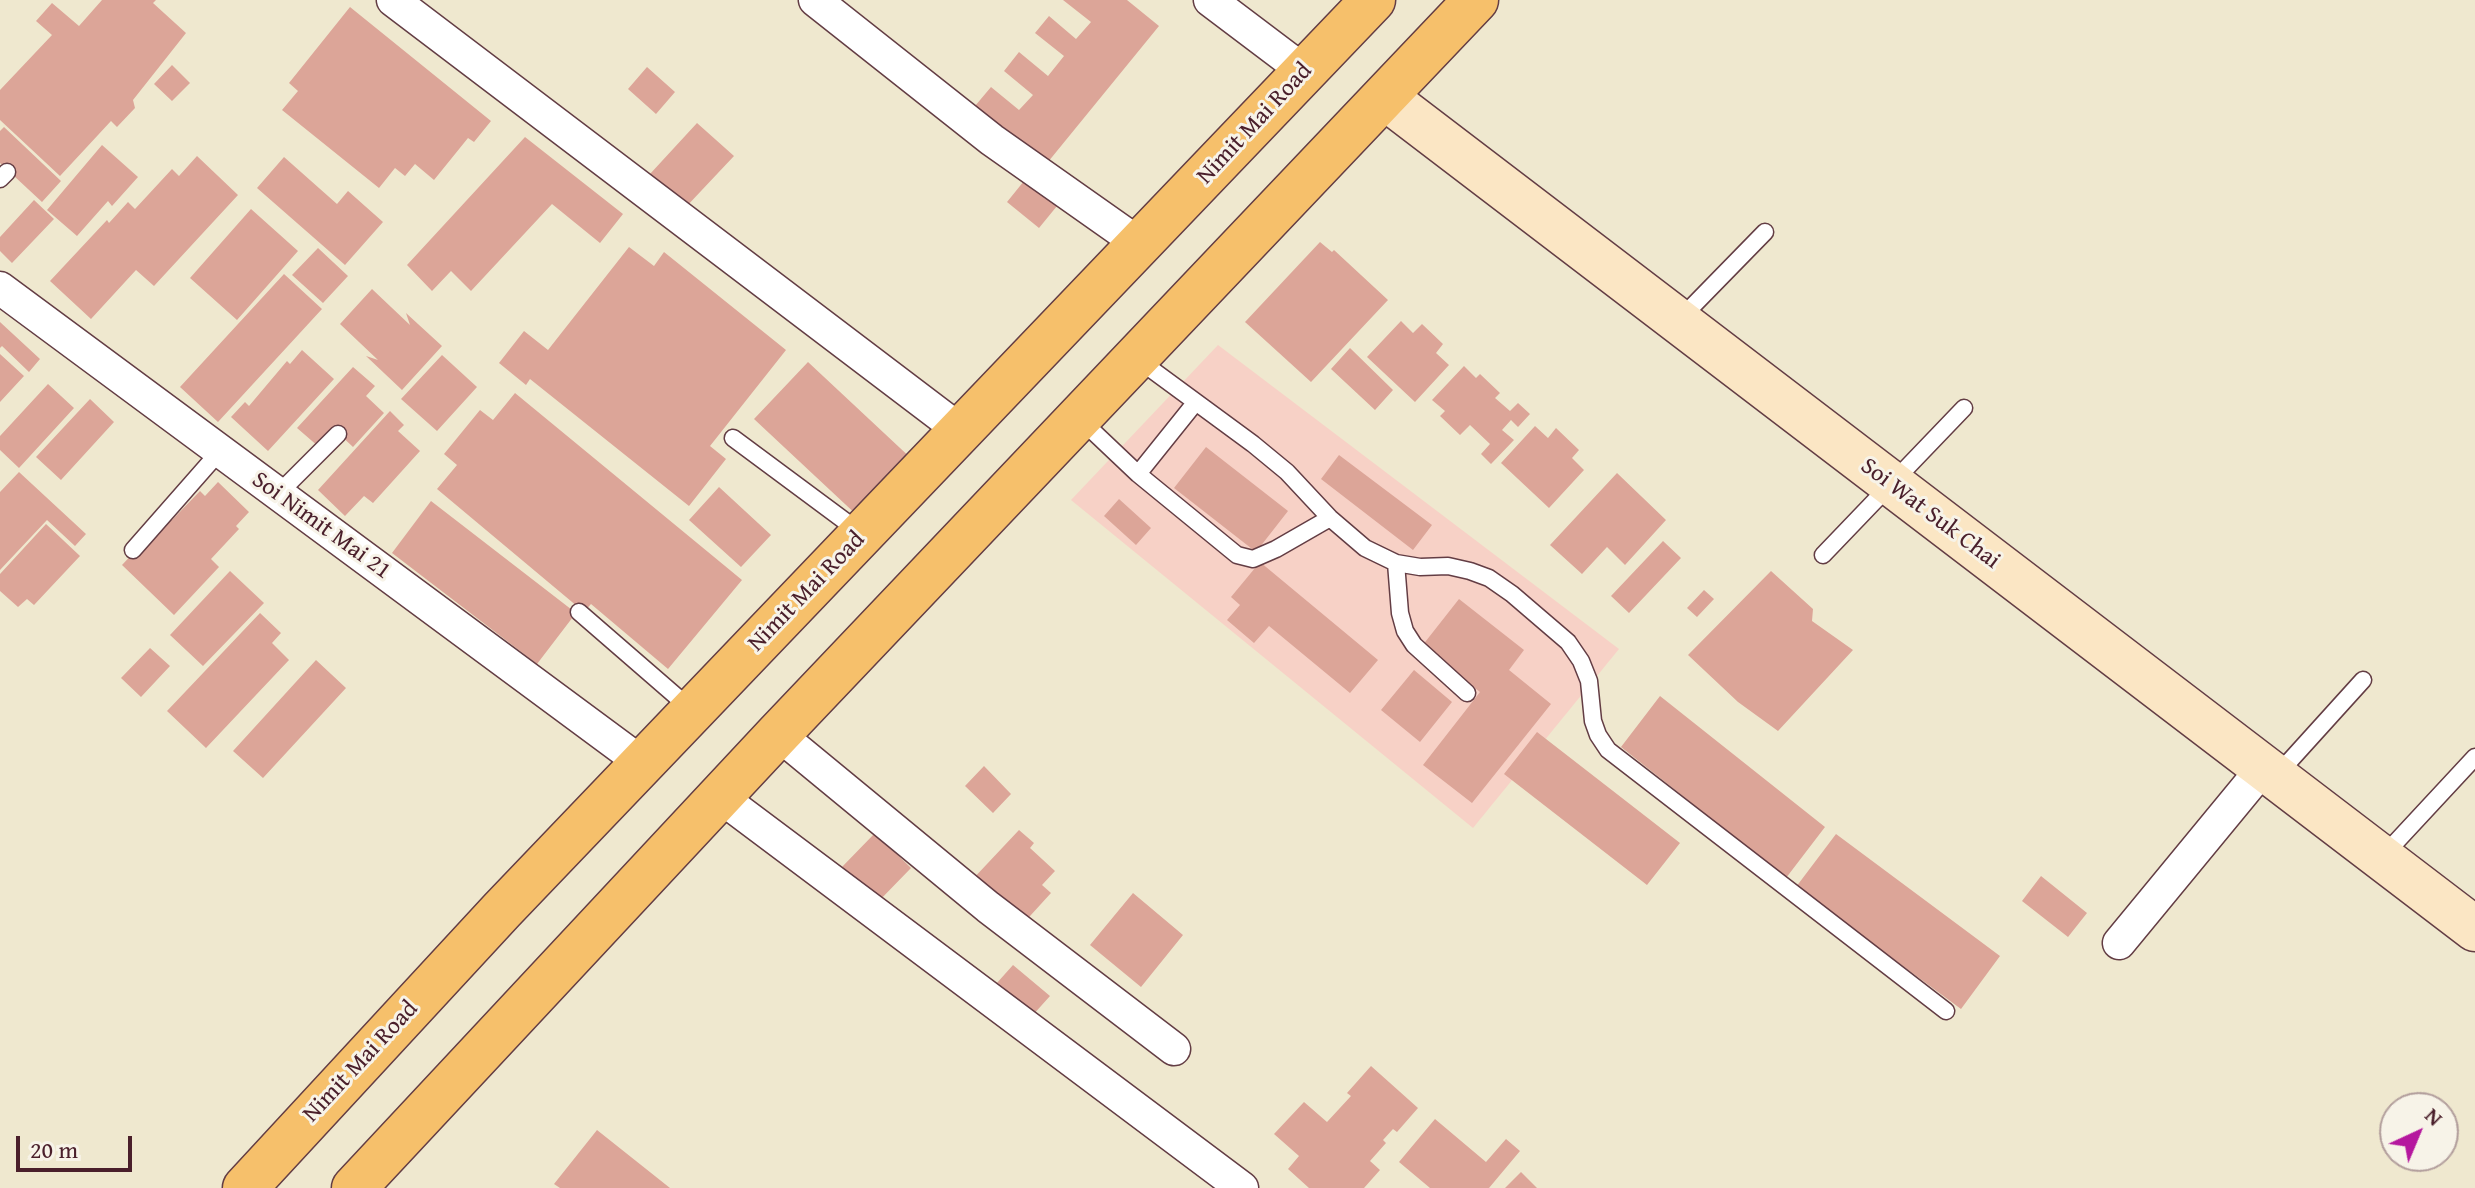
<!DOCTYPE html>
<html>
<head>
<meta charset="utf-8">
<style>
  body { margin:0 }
  #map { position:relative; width:2475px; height:1188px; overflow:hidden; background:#efe8cf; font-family:"Gentium Book Plus",serif }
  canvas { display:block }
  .north { position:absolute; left:2379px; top:1092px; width:80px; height:80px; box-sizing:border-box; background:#f7f3e8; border:2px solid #b29e9c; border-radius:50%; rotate:44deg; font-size:22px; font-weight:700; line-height:32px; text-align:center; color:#4a1f2b }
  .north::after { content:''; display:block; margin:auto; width:28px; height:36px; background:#b5179e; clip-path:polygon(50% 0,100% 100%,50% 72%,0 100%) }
  .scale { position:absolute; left:16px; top:1136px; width:116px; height:36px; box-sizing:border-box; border:4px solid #4a1f2b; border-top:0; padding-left:10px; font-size:24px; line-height:28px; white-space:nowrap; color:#4a1f2b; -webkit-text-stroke:6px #f7f3e8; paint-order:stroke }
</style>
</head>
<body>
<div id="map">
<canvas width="2475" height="1188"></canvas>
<div class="north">N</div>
<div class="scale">20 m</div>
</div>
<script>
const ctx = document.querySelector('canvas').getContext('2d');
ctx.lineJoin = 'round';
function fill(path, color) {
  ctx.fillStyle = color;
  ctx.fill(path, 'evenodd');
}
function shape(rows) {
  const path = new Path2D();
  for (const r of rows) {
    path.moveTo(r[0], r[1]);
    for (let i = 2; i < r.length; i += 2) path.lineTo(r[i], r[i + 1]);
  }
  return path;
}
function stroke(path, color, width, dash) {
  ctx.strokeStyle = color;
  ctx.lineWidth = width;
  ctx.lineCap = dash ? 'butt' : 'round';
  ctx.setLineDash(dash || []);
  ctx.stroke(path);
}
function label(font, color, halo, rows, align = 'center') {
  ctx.font = font + ' "Gentium Book Plus",serif';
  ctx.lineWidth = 6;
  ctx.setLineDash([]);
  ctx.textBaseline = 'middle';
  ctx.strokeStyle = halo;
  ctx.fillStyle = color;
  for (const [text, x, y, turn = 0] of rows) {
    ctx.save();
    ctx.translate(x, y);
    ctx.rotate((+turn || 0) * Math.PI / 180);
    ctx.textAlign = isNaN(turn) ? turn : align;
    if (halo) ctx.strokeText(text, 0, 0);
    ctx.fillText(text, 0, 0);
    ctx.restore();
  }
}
fill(shape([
  [1218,345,1619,649,1473,828,1071,500]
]), '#f7d1c6');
fill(shape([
  [102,0,156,0,153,3,186,33,133,100,135,108,117,127,111,121,60,176,0,120,0,90,52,35,36,21,52,3,79,26],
  [1063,0,1127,0,1159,26,1039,173,975,106,991,87,1019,110,1033,95,1004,71,1019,52,1048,76,1064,56,1035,33,1049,16,1076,39,1091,22],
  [350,7,491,121,474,142,468,138,434,180,415,164,405,176,395,168,379,188,282,110,298,91,289,83],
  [172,65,190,83,172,101,154,84],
  [647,67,675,92,656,114,628,89],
  [697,123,734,156,685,208,650,174],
  [4,127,61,181,42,202,0,163,0,131],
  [525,137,623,214,600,243,552,204,471,291,451,271,432,291,407,265],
  [102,145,138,177,112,206,108,201,77,236,47,210],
  [197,156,238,195,154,286,136,270,91,319,50,281,107,220,109,223,128,202,135,209,172,169,179,176],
  [284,157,337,204,348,191,383,222,345,265,257,188],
  [1024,181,1057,206,1039,228,1007,202],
  [34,200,54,219,12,263,0,251,0,237],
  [251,209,298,251,237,320,190,278],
  [1320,242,1332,252,1334,250,1388,300,1311,382,1245,322],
  [629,247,654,266,664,252,786,350,710,446,726,459,689,506,530,379,526,385,499,363,524,331,548,350],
  [318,248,348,276,323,303,292,275],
  [284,274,322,309,218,422,180,387],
  [372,289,410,325,406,313,442,346,402,390,366,356,378,360,340,324],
  [1401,321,1413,333,1422,324,1443,344,1436,353,1449,365,1415,402,1367,357],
  [0,322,40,359,29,372,2,346,0,348],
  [1350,348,1393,390,1375,410,1331,369],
  [302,350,334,379,268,451,231,417,245,402,249,406,287,361,290,364],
  [0,354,24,376,0,402],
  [442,355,477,387,437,431,401,399],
  [808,362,915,462,861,519,754,419],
  [1464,366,1476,378,1480,374,1500,393,1495,398,1510,411,1518,403,1530,414,1518,427,1511,420,1502,430,1514,440,1491,464,1481,454,1490,444,1470,425,1460,435,1440,416,1445,411,1432,400],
  [353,367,375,386,366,396,384,413,353,447,335,430,319,447,297,428],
  [48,384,74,408,19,468,0,450,0,436],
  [515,393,742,580,668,669,591,604,584,612,437,489,457,465,444,454,480,410,493,420],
  [90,399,114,422,61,480,36,457],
  [390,411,404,425,398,431,420,451,373,503,364,496,345,516,318,490],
  [1535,426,1548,438,1556,428,1579,450,1572,458,1584,470,1549,508,1501,463],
  [1206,447,1288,511,1256,552,1174,488],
  [1339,455,1432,525,1413,550,1321,479],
  [19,472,86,534,75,546,47,520,0,570,0,492],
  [1617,473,1666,520,1625,565,1607,547,1582,574,1550,545],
  [218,482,249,512,236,526,239,529,211,559,219,567,174,615,122,565,168,516,172,520,200,491,205,496],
  [719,487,771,535,741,567,689,520],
  [1119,499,1151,528,1136,545,1104,516],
  [431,501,576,613,537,664,392,553],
  [46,524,80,556,34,605,27,599,18,607,0,591,0,574],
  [1663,541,1681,558,1629,613,1611,596],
  [1260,562,1378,660,1350,693,1269,626,1254,643,1227,620,1240,605,1231,597],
  [230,571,264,603,203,666,170,635],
  [1771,571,1813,609,1812,621,1853,650,1778,731,1738,702,1688,655],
  [1704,590,1714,599,1697,617,1687,608],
  [1459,599,1524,650,1509,670,1551,704,1472,803,1423,765,1480,692,1422,646],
  [260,613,281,633,272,643,289,660,206,748,167,711],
  [150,648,170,666,141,697,121,678],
  [316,660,346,688,263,778,233,751],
  [1414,670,1452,702,1420,742,1381,710],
  [1660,696,1825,827,1786,878,1621,747],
  [1537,732,1680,843,1647,885,1504,774],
  [984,766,1011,794,993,813,965,786],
  [1019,830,1034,843,1030,848,1055,871,1042,885,1051,893,1020,927,971,881],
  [875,833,911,868,877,903,841,868],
  [1836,834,2000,956,1961,1009,1796,887],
  [2041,876,2087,913,2068,937,2022,901],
  [1133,893,1183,935,1141,987,1090,945],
  [1013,965,1050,996,1032,1016,996,984],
  [1371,1066,1418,1108,1397,1132,1393,1129,1383,1140,1386,1143,1370,1161,1380,1170,1364,1188,1309,1188,1288,1169,1299,1156,1274,1134,1304,1102,1327,1122,1351,1096,1347,1093],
  [1435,1119,1486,1162,1506,1139,1520,1151,1489,1188,1430,1188,1399,1162],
  [597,1130,670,1188,560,1188,554,1184],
  [1521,1172,1537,1188,1505,1188]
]), '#dca598');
const lane = shape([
  [0,179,7,172],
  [1679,320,1765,232],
  [1136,358,1253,444,1287,472,1330,518,1365,548,1396,563,1420,567,1448,566,1470,571,1489,578,1512,594,1568,642,1581,661,1589,681,1593,721,1598,735,1608,750,1946,1011],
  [1081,420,1138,474,1195,403],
  [733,438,861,533],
  [1138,474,1237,555,1253,559,1276,549,1330,518],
  [278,494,338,434],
  [133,550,220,451],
  [1823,555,1964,408],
  [1396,563,1400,613,1405,631,1414,645,1467,693],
  [579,612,692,710],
  [2277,775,2363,680],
  [2383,856,2475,757]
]);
const street = shape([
  [393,0,961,431],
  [815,0,992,140,1141,245],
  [1210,0,1304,71],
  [0,288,642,763],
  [778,734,988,907,1174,1049],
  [719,796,1242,1188],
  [2119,943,2264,767]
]);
const secondary = shape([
  [1386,98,2475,929]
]);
const primary = shape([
  [245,1188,502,910,1373,0],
  [354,1188,778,734,1476,0]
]);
stroke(lane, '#633d44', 19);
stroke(street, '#633d44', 35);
stroke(secondary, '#633d44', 47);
stroke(primary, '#633d44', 47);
stroke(lane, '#fff', 16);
stroke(street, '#fff', 32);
stroke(secondary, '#fbe6c4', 44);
stroke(primary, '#f6c06b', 44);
label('24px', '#4a1f2b', '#f7f3e8', [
  ["Nimit Mai Road",1255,124,-47],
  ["Soi Wat Suk Chai",1930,514,37],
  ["Soi Nimit Mai 21",321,526,36],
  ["Nimit Mai Road",807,592,-46],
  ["Nimit Mai Road",361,1062,-47]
]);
</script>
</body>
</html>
